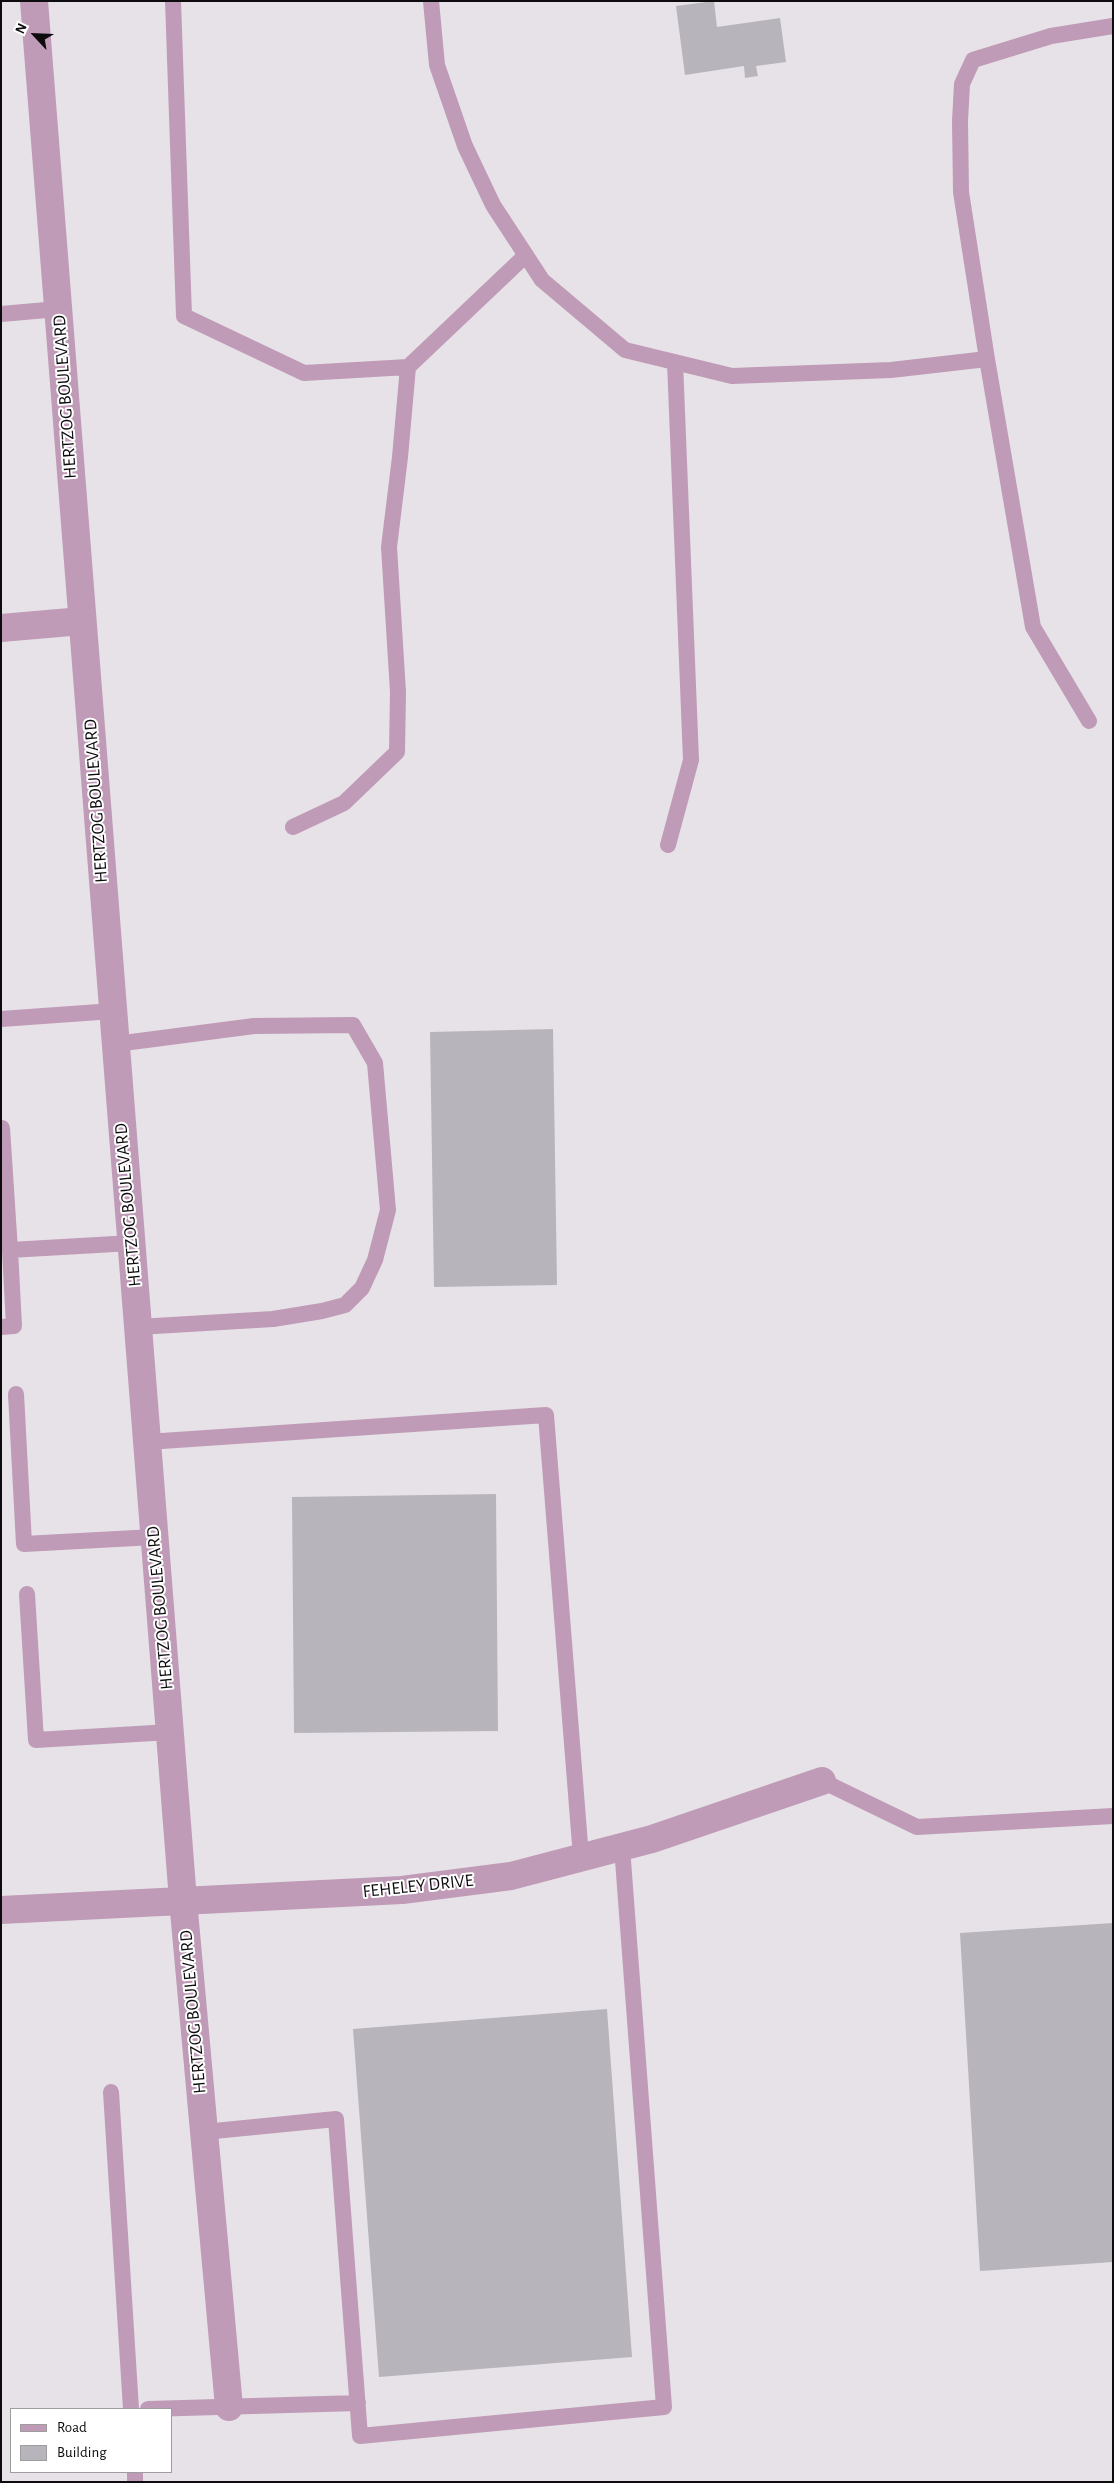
<!DOCTYPE html>
<html>
<head>
<meta charset="utf-8">
<style>
  body { margin:0 }
  #map { position:relative; width:1114px; height:2483px; overflow:hidden; background:#e7e2e7; font-family:"Alegreya Sans",sans-serif }
  canvas { display:block }
  .frame { position:absolute; inset:0; border:2px solid #0d0b0d; pointer-events:none }
  .legend { position:absolute; left:10px; top:2408px; width:162px; height:65px; box-sizing:border-box; background:#fff; border:1px solid #9e9d9e; margin:0; padding:6px 9px; list-style:none; font-size:15px; color:#0d0b0d }
  .legend li { display:flex; align-items:center; gap:10px; height:25px }
  .legend b { width:25px; border:1px solid #9e9d9e }
  .north { position:absolute; left:10px; top:10px; width:50px; height:50px; -webkit-text-stroke:4px #fff; paint-order:stroke; rotate:295deg; font-size:14px; font-weight:700; line-height:20px; text-align:center; color:#0d0b0d }
  .north::after { content:''; display:block; margin:auto; width:18px; height:22px; background:#0d0b0d; clip-path:polygon(50% 0,100% 100%,50% 72%,0 100%) }
</style>
</head>
<body>
<div id="map">
<canvas width="1114" height="2483"></canvas>
<div class="frame"></div>
<ul class="legend">
<li><b style="height:6px;background:#bf9bb7"></b>Road</li>
<li><b style="height:14px;background:#b7b5bb"></b>Building</li>
</ul>
<div class="north">N</div>
</div>
<script>
const ctx = document.querySelector('canvas').getContext('2d');
ctx.lineJoin = 'round';
function fill(path, color) {
  ctx.fillStyle = color;
  ctx.fill(path, 'evenodd');
}
function shape(rows) {
  const path = new Path2D();
  for (const r of rows) {
    path.moveTo(r[0], r[1]);
    for (let i = 2; i < r.length; i += 2) path.lineTo(r[i], r[i + 1]);
  }
  return path;
}
function stroke(path, color, width, dash) {
  ctx.strokeStyle = color;
  ctx.lineWidth = width;
  ctx.lineCap = dash ? 'butt' : 'round';
  ctx.setLineDash(dash || []);
  ctx.stroke(path);
}
function label(font, color, halo, rows, align = 'center') {
  ctx.font = font + ' "Alegreya Sans",sans-serif';
  ctx.lineWidth = 4;
  ctx.setLineDash([]);
  ctx.textBaseline = 'middle';
  ctx.strokeStyle = halo;
  ctx.fillStyle = color;
  for (const [text, x, y, turn = 0] of rows) {
    ctx.save();
    ctx.translate(x, y);
    ctx.rotate((+turn || 0) * Math.PI / 180);
    ctx.textAlign = isNaN(turn) ? turn : align;
    if (halo) ctx.strokeText(text, 0, 0);
    ctx.fillText(text, 0, 0);
    ctx.restore();
  }
}
fill(shape([
  [714,1,717,27,780,18,786,62,756,66,758,76,745,78,744,66,685,75,676,6],
  [553,1029,557,1285,434,1287,430,1032],
  [496,1494,498,1731,294,1733,292,1497],
  [1113,1923,1113,2262,980,2271,960,1933],
  [607,2009,632,2357,379,2377,353,2029]
]), '#b7b5bb');
stroke(shape([
  [173,1,184,316,304,373,408,367,526,255],
  [431,1,437,65,465,146,493,205,542,280,625,350,732,376,891,370,987,359],
  [1,314,58,309],
  [1089,721,1033,627,987,359,961,192,960,121,962,84,973,60,1051,36,1113,26],
  [293,827,344,803,397,752,398,692,389,547,400,457,408,367],
  [668,845,691,760,675,362],
  [1,1019,113,1011],
  [116,1044,254,1026,353,1025,375,1063,388,1210,375,1260,362,1288,345,1305,322,1311,273,1319,138,1327],
  [2,1128,10,1250],
  [1,1327,14,1326,10,1250,132,1243],
  [16,1394,24,1544,154,1537],
  [147,1442,546,1415,581,1857],
  [27,1594,36,1740,170,1732],
  [822,1781,917,1827,1113,1816],
  [111,2092,131,2409],
  [204,2132,336,2119,360,2436,664,2407,622,1847],
  [148,2409,358,2403],
  [135,2472,135,2482]
]), '#bf9bb7', 16);
stroke(shape([
  [34,1,183,1900,229,2407],
  [1,628,82,621],
  [1,1910,402,1890,511,1876,652,1839,822,1781]
]), '#bf9bb7', 28);
label('18px', '#0d0b0d', '#fff', [
  ["HERTZOG BOULEVARD",65,397,-94],
  ["HERTZOG BOULEVARD",96,801,-94],
  ["HERTZOG BOULEVARD",128,1205,-95],
  ["HERTZOG BOULEVARD",160,1608,-95],
  ["FEHELEY DRIVE",418,1886,-6],
  ["HERTZOG BOULEVARD",193,2012,-95]
]);
</script>
</body>
</html>
